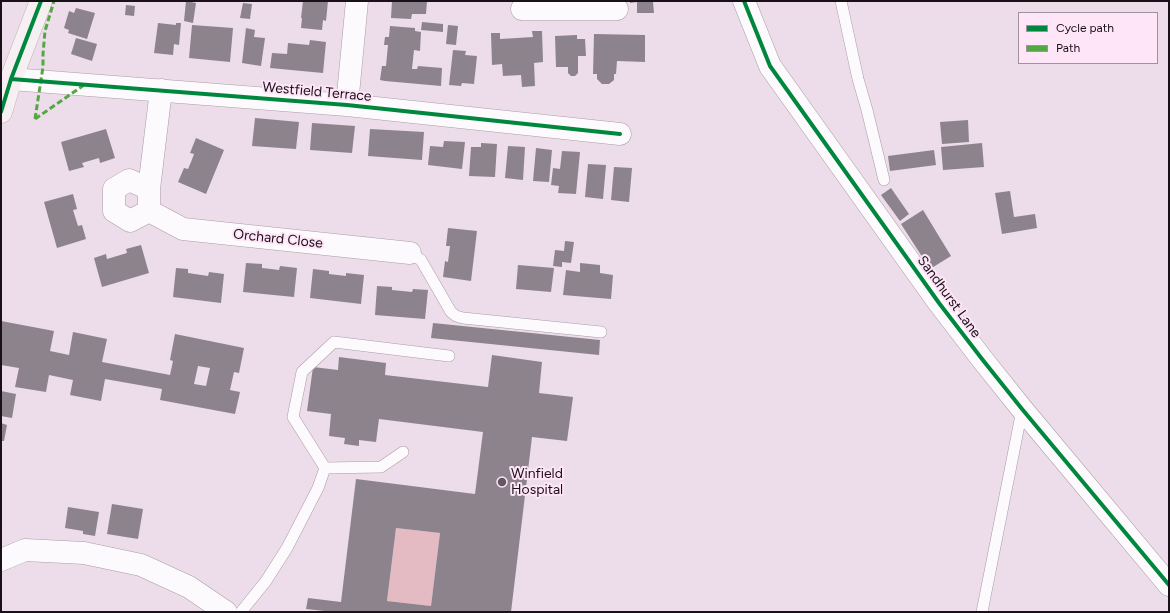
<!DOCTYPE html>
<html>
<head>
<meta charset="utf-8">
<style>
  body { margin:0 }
  #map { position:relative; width:1170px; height:613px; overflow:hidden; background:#eddce9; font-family:Figtree,sans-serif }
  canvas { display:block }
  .frame { position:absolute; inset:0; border:2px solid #1a1018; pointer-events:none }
  .legend { position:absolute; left:1018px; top:12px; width:140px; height:52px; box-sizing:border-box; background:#fee5f8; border:1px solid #a3909e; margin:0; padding:5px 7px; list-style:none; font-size:12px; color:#1a1018 }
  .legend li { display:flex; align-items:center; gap:8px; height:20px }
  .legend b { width:20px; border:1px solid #a3909e }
</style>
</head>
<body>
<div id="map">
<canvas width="1170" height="613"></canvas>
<div class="frame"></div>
<ul class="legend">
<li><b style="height:5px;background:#00873e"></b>Cycle path</li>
<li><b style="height:5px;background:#52a842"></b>Path</li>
</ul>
</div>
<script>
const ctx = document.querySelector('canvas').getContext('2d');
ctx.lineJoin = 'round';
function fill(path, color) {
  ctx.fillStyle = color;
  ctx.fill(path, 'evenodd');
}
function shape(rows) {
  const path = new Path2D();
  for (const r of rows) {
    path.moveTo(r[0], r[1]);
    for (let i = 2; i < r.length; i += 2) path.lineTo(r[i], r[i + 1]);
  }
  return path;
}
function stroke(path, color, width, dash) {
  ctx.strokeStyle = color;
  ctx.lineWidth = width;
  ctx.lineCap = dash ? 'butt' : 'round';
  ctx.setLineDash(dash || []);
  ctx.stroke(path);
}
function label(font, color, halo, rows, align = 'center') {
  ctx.font = font + ' Figtree,sans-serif';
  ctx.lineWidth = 4;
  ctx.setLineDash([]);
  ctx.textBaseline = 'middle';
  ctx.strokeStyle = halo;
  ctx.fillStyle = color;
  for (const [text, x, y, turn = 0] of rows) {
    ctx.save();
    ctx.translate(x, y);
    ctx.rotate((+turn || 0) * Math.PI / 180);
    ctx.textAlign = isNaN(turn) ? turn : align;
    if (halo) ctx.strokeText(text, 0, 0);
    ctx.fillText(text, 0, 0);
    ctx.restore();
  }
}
fill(shape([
  [396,528,440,533,431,606,387,601]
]), '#e4bbc2');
fill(shape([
  [186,1,196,3,193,23,184,21],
  [303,1,328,1,326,21,323,20,322,30,301,28,302,18,301,18],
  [392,1,427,1,426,14,412,14,411,19,391,18],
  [630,1,653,2,654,13,637,13,637,2,630,3],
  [243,3,252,4,250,19,240,18],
  [126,5,135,6,134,16,125,15],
  [76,8,95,13,87,39,68,33,69,30,64,28,69,11,74,13],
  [422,22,443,24,443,32,421,30],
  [158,23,176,25,176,23,181,23,179,45,174,44,173,55,154,53],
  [192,25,233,28,230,62,189,58],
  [448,25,458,26,456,45,446,44],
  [390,26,415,28,415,31,421,32,420,51,414,50,412,69,417,69,418,66,442,68,441,86,385,81,380,80,382,66,386,66,388,45,384,45,385,37,389,37],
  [246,28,255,30,254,37,265,38,261,66,242,63],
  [532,31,542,31,543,62,534,63,535,86,522,87,521,75,503,76,502,64,492,65,491,33,500,33,500,39,517,38,533,37],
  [594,34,645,35,645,62,617,61,616,74,614,74,614,80,609,84,602,84,597,79,597,74,593,74],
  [577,35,577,39,585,39,586,56,578,56,578,73,575,76,571,76,568,73,568,67,556,67,555,36],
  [76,38,97,44,92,61,71,54],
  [310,40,326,42,323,73,270,68,272,53,287,54,288,43,309,45],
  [453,50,466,51,465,55,477,56,474,84,462,83,461,86,449,85],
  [255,118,299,122,296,149,252,146],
  [968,120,969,142,942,144,940,122],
  [312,123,355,126,352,153,310,150],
  [106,129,115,158,100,163,99,158,82,163,84,167,69,171,61,142],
  [370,129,424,132,422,160,368,156],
  [196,138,224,150,206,194,178,182,184,168,188,169,191,162,194,154,190,153],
  [444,141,465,142,462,169,428,165,430,146,443,147],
  [481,143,497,144,495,177,469,176,471,147,481,147],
  [982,143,984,167,943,170,941,147],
  [508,146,525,147,523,180,505,178],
  [536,148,552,150,549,182,533,181],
  [934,150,936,165,890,171,888,156],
  [562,151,580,152,576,194,558,193,559,186,551,185,553,168,560,169],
  [588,164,606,165,603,199,585,197],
  [614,167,632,168,629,202,611,200],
  [891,188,909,214,900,221,881,195],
  [1010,191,1014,217,1035,214,1037,228,1002,234,995,193],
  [73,194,77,209,73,210,78,226,82,225,86,239,57,248,44,202],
  [923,210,951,256,930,269,901,224],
  [448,228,477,231,471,281,443,277,445,261,448,262,450,246,446,246],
  [565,241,574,242,571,263,562,262,562,267,553,266,555,250,564,251],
  [141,245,149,273,102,287,94,258,106,254,107,259,127,253,126,249],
  [246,263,262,264,262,268,271,269,279,270,280,266,297,268,294,297,243,292],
  [580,263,600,265,600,273,613,275,611,299,563,295,566,270,580,272],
  [518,265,554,268,551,292,516,289],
  [176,268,188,269,188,273,208,276,209,272,224,274,221,303,173,297],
  [313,269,329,271,329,274,346,276,346,273,364,275,361,304,310,298],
  [377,286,392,287,392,290,412,292,413,289,428,290,425,319,375,315],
  [1,321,54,331,50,351,69,355,73,332,107,339,102,362,170,375,173,361,170,360,175,334,244,348,239,373,234,372,230,390,240,392,235,414,160,400,162,389,105,379,101,401,70,395,73,380,49,375,46,392,15,387,19,368,1,365],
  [198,366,210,368,206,386,194,384],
  [433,323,600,340,599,355,431,338],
  [492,355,542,362,539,393,573,397,567,441,532,437,511,612,334,612,306,609,308,598,341,602,356,479,475,494,483,432,379,419,376,442,359,440,359,446,344,444,345,438,329,436,331,414,307,411,313,367,338,370,339,357,386,363,385,375,488,387],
  [396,528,440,533,431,606,387,601],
  [1,391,16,394,12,418,1,416],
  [1,423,7,425,4,441,1,441],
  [112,504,143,509,138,539,107,534],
  [68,507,99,512,95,536,83,534,83,531,65,528]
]), '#8d838d');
const lane = shape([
  [841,1,858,79,867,110,884,180],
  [410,253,421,260,451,312,456,316,463,318,601,332],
  [325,468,381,467,403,452],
  [241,612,266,581,287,548,318,488,325,468,293,417,302,372,334,342,449,356],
  [982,612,1022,410]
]);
const street = shape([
  [744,1,770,66,939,303,982,359,1022,409,1169,585],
  [522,9,617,9],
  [11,79,347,105,620,134],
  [161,90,149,189,149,211,183,229,410,253],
  [347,105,357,1],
  [149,189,129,180,114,189,114,211,130,221,149,211],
  [1,560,25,550,84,553,141,565,189,587,226,612]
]);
const primary = shape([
  [1,112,11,79,41,1]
]);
stroke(lane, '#a99da6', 12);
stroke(street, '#a99da6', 23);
stroke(primary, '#c1b1ba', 23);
stroke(lane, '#fcfafc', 11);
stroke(street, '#fcfafc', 22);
stroke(primary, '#f6f0f3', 22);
stroke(shape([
  [35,119,43,67,43,54,45,31,54,1],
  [35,119,84,85]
]), '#52a842', 3, [6, 3]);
stroke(shape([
  [744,1,770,66,939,303,982,359,1022,409,1169,585],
  [11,79,347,105,620,134],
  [1,112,11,79,41,1]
]), '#00873e', 4);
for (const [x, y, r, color] of [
  [502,482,5,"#645761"]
]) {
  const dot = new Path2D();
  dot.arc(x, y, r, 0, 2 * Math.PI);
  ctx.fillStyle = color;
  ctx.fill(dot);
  stroke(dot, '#fee5f8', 1.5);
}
label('14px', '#1a1018', '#fee5f8', [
  ["Westfield Terrace",317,92,5],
  ["Orchard Close",278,239,6],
  ["Sandhurst Lane",949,297,54]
]);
label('14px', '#1a1018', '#fee5f8', [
  ["Winfield",511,474],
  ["Hospital",511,490]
], 'left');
</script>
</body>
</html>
